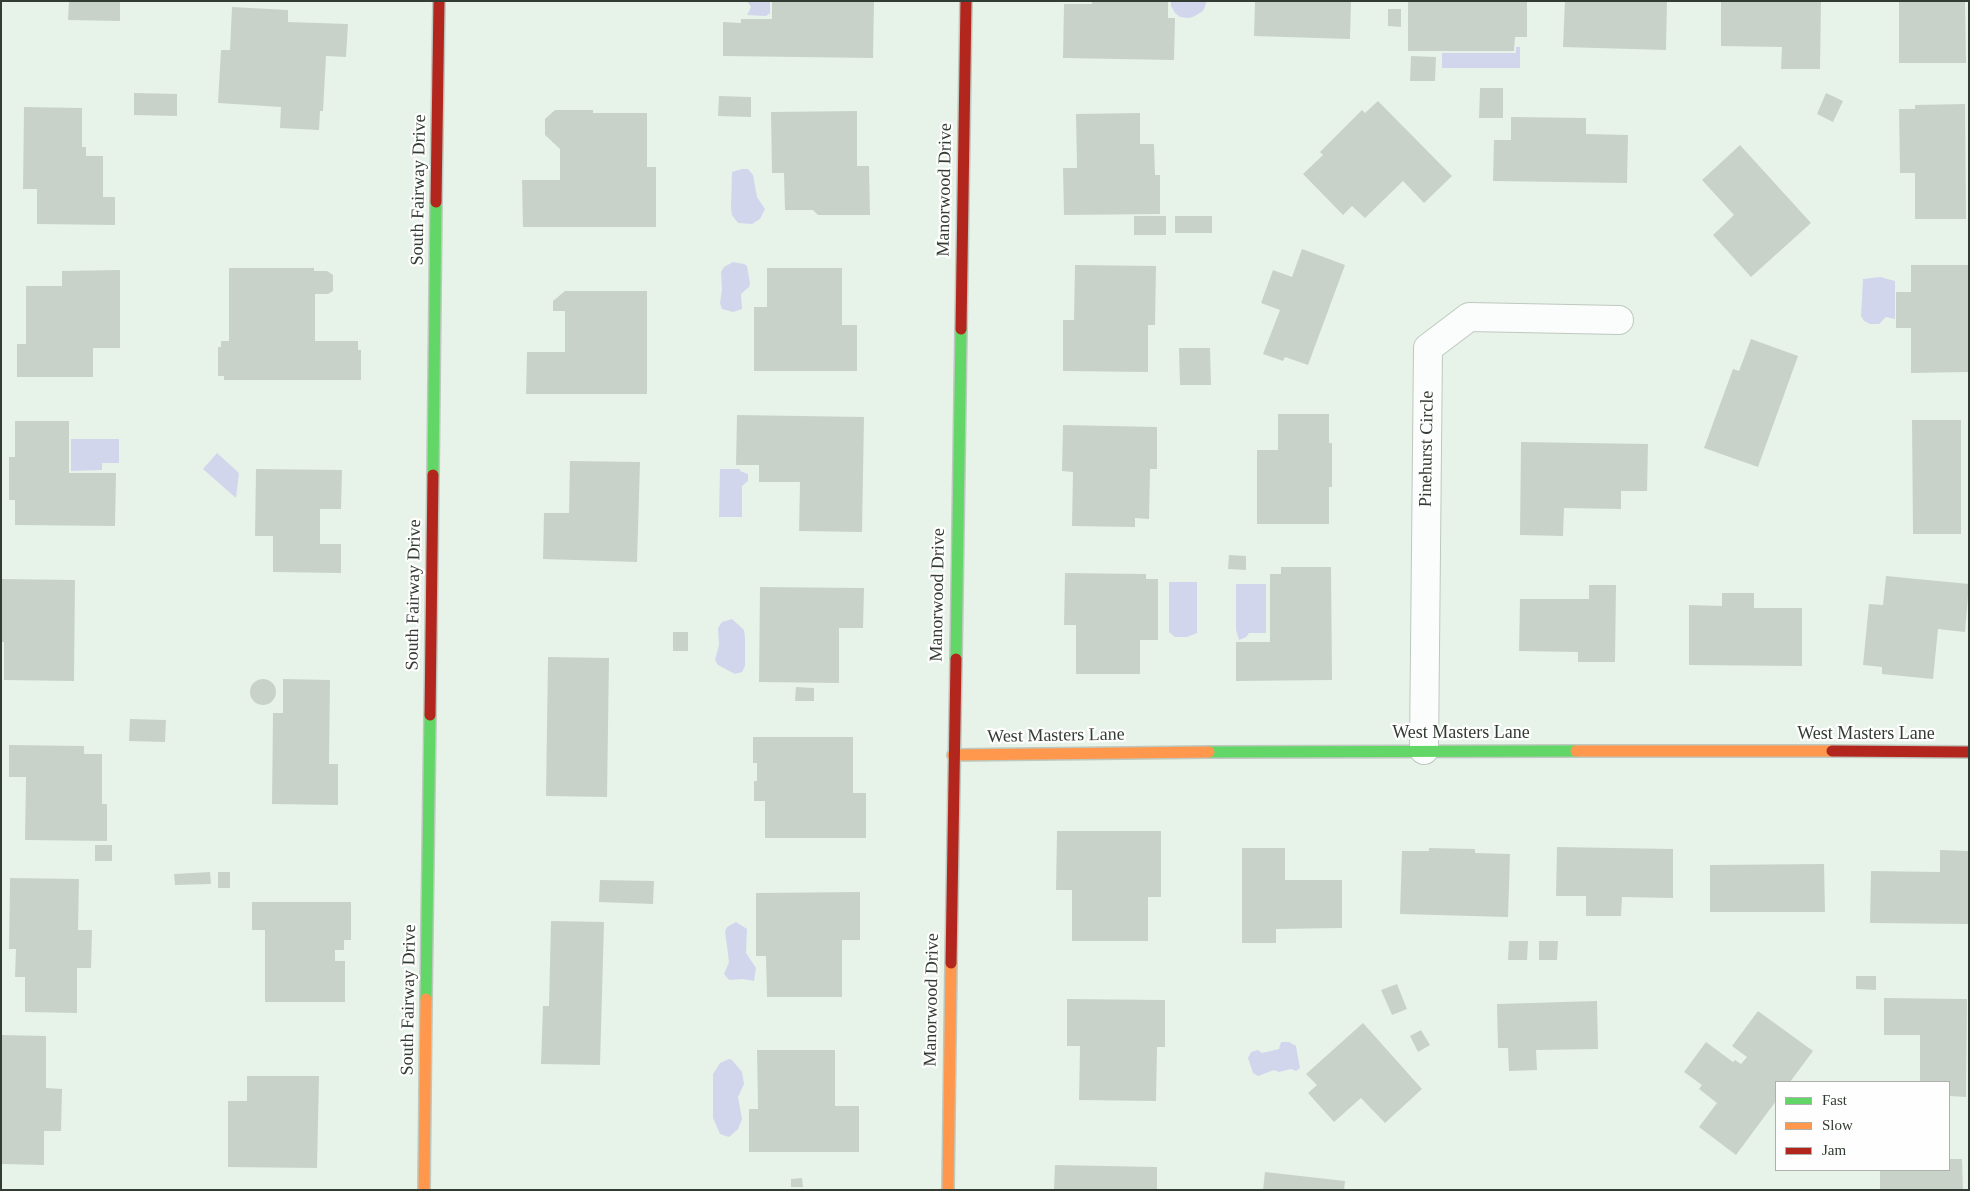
<!DOCTYPE html>
<html>
<head>
<meta charset="utf-8">
<style>
  body { margin:0 }
  #map { position:relative; width:1970px; height:1191px; overflow:hidden; background:#e7f3e8; font-family:"Times New Roman",serif }
  canvas { display:block }
  .frame { position:absolute; inset:0; border:2px solid #333c33; pointer-events:none }
  .legend { position:absolute; left:1775px; top:1081px; width:175px; height:90px; box-sizing:border-box; background:#fefefe; border:1px solid #adb0ad; margin:0; padding:6px 9px; list-style:none; font-size:15px; color:#333c33 }
  .legend li { display:flex; align-items:center; gap:10px; height:25px }
  .legend b { width:25px; border:1px solid #adb0ad }
</style>
</head>
<body>
<div id="map">
<canvas width="1970" height="1191"></canvas>
<div class="frame"></div>
<ul class="legend">
<li><b style="height:6px;background:#63d668"></b>Fast</li>
<li><b style="height:6px;background:#ff974d"></b>Slow</li>
<li><b style="height:6px;background:#b3261e"></b>Jam</li>
</ul>
</div>
<script>
const ctx = document.querySelector('canvas').getContext('2d');
ctx.lineJoin = 'round';
function fill(path, color) {
  ctx.fillStyle = color;
  ctx.fill(path, 'evenodd');
}
function shape(rows) {
  const path = new Path2D();
  for (const r of rows) {
    if (r.length === 3) {
      path.moveTo(r[0] + r[2], r[1]);
      path.arc(r[0], r[1], r[2], 0, 2 * Math.PI);
      continue;
    }
    path.moveTo(r[0], r[1]);
    for (let i = 2; i < r.length; i += 2) path.lineTo(r[i], r[i + 1]);
  }
  return path;
}
function stroke(path, color, width, dash) {
  ctx.strokeStyle = color;
  ctx.lineWidth = width;
  ctx.lineCap = dash ? 'butt' : 'round';
  ctx.setLineDash(dash || []);
  ctx.stroke(path);
}
function label(font, color, halo, rows, align = 'center') {
  ctx.font = font + ' "Times New Roman",serif';
  ctx.lineWidth = 4.5;
  ctx.setLineDash([]);
  ctx.textBaseline = 'middle';
  ctx.strokeStyle = halo;
  ctx.fillStyle = color;
  for (const [text, x, y, turn = 0] of rows) {
    ctx.save();
    ctx.translate(x, y);
    ctx.rotate((+turn || 0) * Math.PI / 180);
    ctx.textAlign = isNaN(turn) ? turn : align;
    if (halo) ctx.strokeText(text, 0, 0);
    ctx.fillText(text, 0, 0);
    ctx.restore();
  }
}
fill(shape([
  [747,1,770,1,770,13,766,16,747,15,751,7],
  [1171,1,1207,1,1203,11,1193,17,1188,18,1180,17,1175,13,1171,6],
  [1516,47,1520,47,1520,68,1442,68,1442,53,1516,53],
  [742,169,748,169,753,175,757,197,765,209,760,219,752,224,738,223,732,215,731,208,732,172],
  [733,262,744,264,747,266,750,283,749,287,741,294,742,309,733,312,722,309,720,303,722,290,721,272,724,267],
  [1880,277,1895,281,1895,319,1886,317,1879,324,1870,324,1864,321,1861,316,1863,279],
  [71,439,119,439,119,463,102,463,102,470,71,471],
  [217,453,239,473,236,498,203,469],
  [720,469,740,469,740,471,748,474,748,481,742,486,742,517,719,517],
  [1169,582,1197,582,1197,633,1187,637,1175,637,1169,632],
  [1236,584,1266,584,1266,633,1249,633,1246,637,1239,640,1236,630],
  [732,619,744,630,745,637,745,666,742,672,735,674,718,665,715,660,719,645,718,628,722,622],
  [736,922,747,929,746,953,756,968,754,981,743,979,729,980,724,974,729,962,725,931,727,927],
  [1281,1042,1289,1042,1296,1046,1300,1068,1296,1071,1291,1069,1279,1072,1274,1070,1258,1076,1253,1073,1248,1058,1251,1052,1258,1050,1262,1053,1279,1049],
  [729,1059,732,1060,742,1072,744,1084,738,1097,742,1119,738,1129,729,1137,720,1134,713,1118,713,1074,720,1063]
]), '#d1d6ed');
fill(shape([
  [69,1,120,1,120,21,68,20],
  [772,1,874,1,873,58,723,56,723,22,741,23,741,19,772,19],
  [1092,1,1168,1,1168,18,1175,18,1174,60,1063,58,1064,4,1092,4],
  [1255,1,1351,1,1350,39,1254,36],
  [1460,1,1527,1,1527,37,1515,37,1514,51,1408,51,1408,2],
  [1565,1,1667,1,1666,50,1563,47],
  [1721,1,1821,1,1820,69,1781,69,1782,47,1721,46],
  [1899,1,1965,1,1966,63,1899,63],
  [232,7,288,10,288,22,348,24,346,57,326,56,323,111,320,111,319,130,280,128,281,107,218,103,221,50,230,50],
  [1388,9,1401,9,1401,27,1388,26],
  [1411,56,1436,57,1435,81,1410,81],
  [1480,88,1503,88,1503,118,1479,118],
  [134,93,177,94,177,116,134,115],
  [1826,93,1843,101,1833,122,1817,114],
  [719,96,751,97,751,117,718,116],
  [1378,101,1452,176,1424,203,1403,181,1365,218,1352,206,1343,215,1303,174,1323,155,1320,152,1362,110,1365,113],
  [1965,104,1966,219,1915,219,1915,173,1900,173,1899,109,1915,109,1915,105],
  [24,107,82,108,82,147,86,147,86,156,103,156,103,197,115,197,115,225,37,224,37,189,23,189],
  [555,110,593,110,593,113,647,113,647,167,656,167,656,227,523,227,522,180,560,180,560,149,545,135,545,119],
  [857,111,857,166,869,166,870,215,818,215,813,210,785,210,784,173,772,173,771,112],
  [1140,113,1140,144,1154,144,1155,175,1160,175,1160,214,1064,215,1063,168,1077,168,1076,114],
  [1511,117,1586,118,1586,134,1628,135,1627,183,1493,181,1494,140,1511,140],
  [1740,145,1811,223,1751,277,1713,235,1734,215,1702,180],
  [1134,216,1166,216,1166,235,1134,235],
  [1175,216,1212,216,1212,233,1175,233],
  [1302,249,1345,265,1308,365,1285,357,1283,361,1263,354,1280,310,1261,303,1273,270,1292,277],
  [1075,265,1156,266,1155,325,1148,325,1148,372,1063,371,1063,320,1074,320],
  [1911,265,1969,265,1969,372,1911,373,1911,328,1896,328,1896,292,1911,292],
  [229,268,314,268,314,271,327,271,333,275,333,291,328,294,315,294,315,341,358,341,358,350,361,350,361,380,224,380,224,376,218,376,218,347,221,347,221,341,229,341],
  [767,268,842,268,842,325,857,325,857,371,754,371,754,307,767,307],
  [120,270,120,348,93,348,93,377,17,377,17,344,26,344,26,286,62,286,62,271],
  [565,291,647,291,647,394,526,394,527,352,565,352,565,311,553,311,553,301],
  [1751,339,1798,356,1758,467,1704,448,1733,369,1739,371],
  [1179,348,1210,348,1211,385,1180,385],
  [1278,414,1329,414,1329,443,1332,443,1332,487,1329,487,1329,524,1257,524,1257,450,1278,450],
  [737,415,864,417,862,532,799,531,800,482,759,482,759,465,736,465],
  [1912,420,1961,420,1961,534,1913,534],
  [15,421,69,421,69,473,116,473,115,526,15,525,15,500,9,500,9,457,15,457],
  [1063,425,1157,427,1157,469,1150,469,1149,519,1135,518,1135,527,1072,526,1073,472,1062,471],
  [1521,442,1648,444,1647,491,1621,491,1621,509,1564,508,1563,536,1520,535],
  [570,461,640,462,637,562,543,559,544,513,569,513],
  [256,469,342,470,341,509,320,509,320,544,341,544,341,573,273,572,273,536,255,536],
  [1229,555,1246,556,1246,570,1228,569],
  [1281,567,1331,567,1332,680,1236,681,1236,642,1270,642,1270,574,1281,574],
  [1065,573,1146,574,1146,579,1158,579,1158,640,1140,640,1140,674,1076,674,1076,625,1064,625],
  [1886,576,1969,584,1965,632,1938,629,1933,679,1882,674,1882,667,1863,665,1869,604,1883,605],
  [2,579,75,580,74,681,4,680,4,642,1,642],
  [1589,585,1616,585,1615,662,1578,662,1578,652,1519,651,1520,599,1589,599],
  [760,587,864,588,863,628,839,628,839,683,759,682],
  [1722,593,1754,593,1754,608,1802,608,1802,666,1689,665,1689,605,1722,606],
  [673,632,688,632,688,651,673,651],
  [548,657,609,658,607,797,546,796],
  [283,679,330,680,329,764,338,764,338,805,272,804,273,713,283,713],
  [263,692,13],
  [796,687,814,688,814,701,795,701],
  [130,719,166,720,165,742,129,741],
  [753,737,853,737,853,793,866,793,866,838,765,838,765,801,754,801,754,781,757,781,757,763,753,763],
  [9,745,84,746,84,754,102,754,102,804,107,804,107,841,25,840,26,777,9,777],
  [1057,831,1161,831,1161,897,1148,897,1148,941,1072,941,1072,890,1056,890],
  [95,845,112,845,112,861,95,861],
  [1557,847,1673,849,1673,898,1622,897,1621,916,1586,916,1586,896,1556,896],
  [1242,848,1285,848,1285,880,1342,880,1342,928,1276,929,1276,943,1242,943],
  [1429,848,1475,849,1475,853,1510,854,1508,917,1400,914,1402,851,1429,851],
  [1940,850,1969,851,1969,924,1870,923,1871,871,1940,872],
  [1824,864,1825,912,1710,912,1710,865],
  [210,872,211,884,175,885,174,874],
  [218,872,230,872,230,888,218,888],
  [10,878,79,879,78,930,92,930,91,968,77,968,77,1013,25,1012,25,977,15,977,16,949,9,949],
  [600,880,654,881,653,904,599,902],
  [860,892,860,940,842,940,842,997,767,997,766,956,756,956,756,893],
  [252,902,351,902,351,940,344,940,344,950,335,950,335,961,345,961,345,1002,265,1002,265,930,252,930],
  [551,921,604,922,600,1065,541,1064,543,1006,549,1006],
  [1509,941,1528,941,1527,960,1508,960],
  [1539,941,1558,941,1557,960,1539,960],
  [1856,976,1876,976,1876,990,1856,989],
  [1397,984,1407,1009,1392,1015,1381,990],
  [1884,998,1967,999,1966,1097,1949,1096,1949,1082,1920,1082,1920,1035,1884,1035],
  [1067,999,1165,1000,1165,1047,1157,1047,1156,1101,1079,1100,1080,1046,1067,1046],
  [1597,1001,1598,1049,1536,1050,1537,1070,1509,1071,1508,1048,1498,1048,1497,1004],
  [1758,1011,1813,1051,1790,1082,1776,1082,1776,1101,1736,1155,1699,1127,1717,1103,1699,1089,1702,1085,1684,1072,1706,1042,1733,1062,1735,1060,1741,1064,1747,1057,1732,1046],
  [1363,1023,1422,1089,1385,1123,1361,1098,1334,1122,1308,1093,1317,1085,1306,1074],
  [1421,1030,1430,1045,1418,1052,1410,1036],
  [1,1035,46,1036,46,1088,62,1089,61,1131,44,1131,44,1165,1,1164],
  [757,1050,835,1050,835,1106,859,1106,859,1152,749,1152,749,1109,758,1109],
  [247,1076,319,1076,317,1168,228,1167,228,1101,247,1101],
  [1949,1159,1962,1159,1963,1190,1880,1190,1880,1170,1949,1170],
  [1055,1165,1157,1167,1157,1190,1054,1190],
  [1265,1172,1345,1181,1344,1190,1263,1190],
  [802,1178,803,1187,791,1187,791,1179]
]), '#c9d2c9');
const street = shape([
  [1424,750,1428,348,1469,317,1619,320]
]);
const fast = shape([
  [433,475,436,202],
  [956,659,961,329],
  [1209,752,1576,751],
  [426,999,430,715]
]);
const slow = shape([
  [1576,751,1832,751],
  [953,755,1209,752],
  [424,1190,426,999],
  [948,1190,951,963]
]);
const jam = shape([
  [436,202,439,1],
  [961,329,966,1],
  [430,715,433,475],
  [1832,751,1969,752],
  [951,963,956,659]
]);
stroke(street, '#bec8bf', 30);
stroke(fast, '#bec8bf', 14);
stroke(slow, '#bec8bf', 14);
stroke(jam, '#bec8bf', 14);
stroke(street, '#fbfdfc', 28);
stroke(fast, '#63d668', 11);
stroke(slow, '#ff974d', 11);
stroke(jam, '#b3261e', 11);
label('18px', '#333c33', '#fefefe', [
  ["South Fairway Drive",419,190,-89],
  ["Manorwood Drive",945,190,-89],
  ["Pinehurst Circle",1427,449,-89],
  ["South Fairway Drive",414,595,-89],
  ["Manorwood Drive",938,595,-89],
  ["West Masters Lane",1461,733],
  ["West Masters Lane",1866,734],
  ["West Masters Lane",1056,736,-1],
  ["South Fairway Drive",409,1000,-89],
  ["Manorwood Drive",932,1000,-89]
]);
</script>
</body>
</html>
